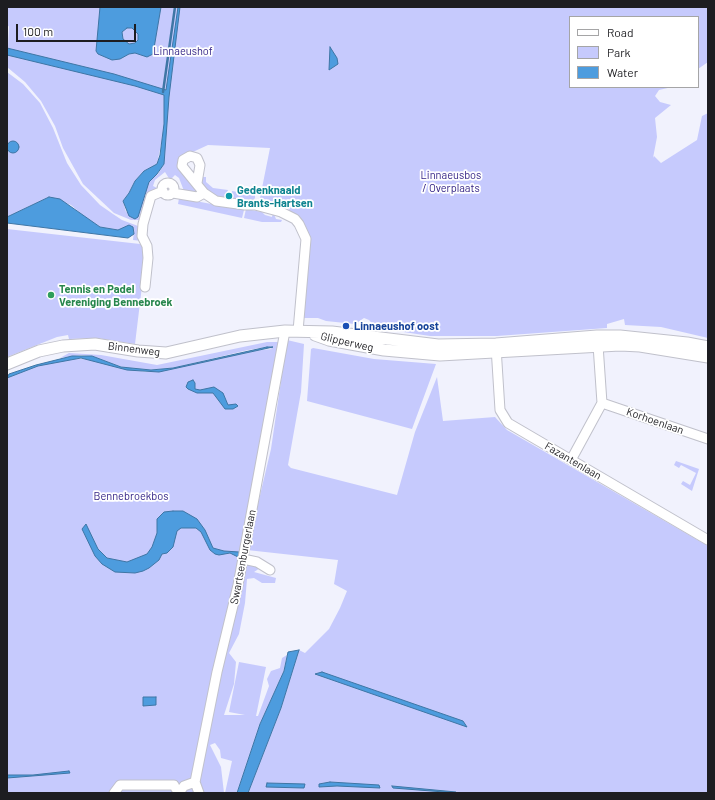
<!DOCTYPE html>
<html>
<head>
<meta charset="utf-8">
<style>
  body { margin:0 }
  #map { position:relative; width:715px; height:800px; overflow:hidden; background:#f1f2fd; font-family:Barlow,sans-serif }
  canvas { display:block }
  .frame { position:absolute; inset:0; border:8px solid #1d1d21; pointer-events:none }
  .legend { position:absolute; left:569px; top:16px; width:130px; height:72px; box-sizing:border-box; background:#fff; border:1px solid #a5a5a6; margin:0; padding:5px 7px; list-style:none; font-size:12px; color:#1d1d21 }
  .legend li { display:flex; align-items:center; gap:8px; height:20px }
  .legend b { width:20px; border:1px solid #a5a5a6 }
  .scale { position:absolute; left:16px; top:24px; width:120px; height:18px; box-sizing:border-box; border:2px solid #1d1d21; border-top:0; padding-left:5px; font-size:12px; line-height:14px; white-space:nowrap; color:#1d1d21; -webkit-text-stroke:3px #fff; paint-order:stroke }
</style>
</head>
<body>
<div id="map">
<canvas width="715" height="800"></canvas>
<div class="frame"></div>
<ul class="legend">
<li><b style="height:5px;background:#fff"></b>Road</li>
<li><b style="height:11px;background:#c6cafd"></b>Park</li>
<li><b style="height:11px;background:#4d9cde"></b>Water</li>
</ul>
<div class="scale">100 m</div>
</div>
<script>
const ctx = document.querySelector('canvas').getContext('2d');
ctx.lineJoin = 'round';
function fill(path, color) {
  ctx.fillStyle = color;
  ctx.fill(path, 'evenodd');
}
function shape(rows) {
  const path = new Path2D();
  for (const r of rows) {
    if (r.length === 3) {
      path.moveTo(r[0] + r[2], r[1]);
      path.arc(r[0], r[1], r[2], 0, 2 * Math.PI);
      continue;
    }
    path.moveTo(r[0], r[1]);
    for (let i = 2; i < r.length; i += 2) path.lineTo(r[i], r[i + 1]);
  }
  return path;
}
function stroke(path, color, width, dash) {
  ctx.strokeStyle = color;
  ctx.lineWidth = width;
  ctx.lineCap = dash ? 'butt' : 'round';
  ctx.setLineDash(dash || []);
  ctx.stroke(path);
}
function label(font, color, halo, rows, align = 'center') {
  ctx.font = font + ' Barlow,sans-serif';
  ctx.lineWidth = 3.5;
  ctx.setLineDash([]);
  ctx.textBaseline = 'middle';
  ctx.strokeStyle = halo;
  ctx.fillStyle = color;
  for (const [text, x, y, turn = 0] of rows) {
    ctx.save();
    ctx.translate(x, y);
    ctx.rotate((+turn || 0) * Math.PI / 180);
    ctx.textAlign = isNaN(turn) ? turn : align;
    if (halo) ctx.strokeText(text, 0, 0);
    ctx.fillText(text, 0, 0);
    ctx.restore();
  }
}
fill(shape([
  [7,7,708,7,708,62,698,69,698,17,570,17,570,87,672,87,659,90,655,96,660,102,671,105,655,118,657,137,653,158,654,156,661,163,697,140,702,116,708,113,708,338,661,327,625,325,624,319,607,324,607,328,497,336,430,336,397,331,398,327,393,326,392,330,376,328,369,320,364,318,355,324,326,321,318,318,303,318,307,230,285,205,260,198,270,148,208,145,182,157,203,196,184,191,179,178,175,175,170,180,165,172,155,180,153,186,157,188,140,220,131,220,114,213,83,184,63,148,55,126,41,101,25,82,7,67,9,26,7,27],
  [163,135,164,164,158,174,148,182,145,195,126,212,123,201,129,193,135,181,144,171,157,164],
  [7,72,23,84,40,103,53,128,67,163,81,185,100,205,113,214,122,220,138,226,142,241,133,240,134,230,118,230,100,227,88,220,71,205,49,197,7,217],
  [201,177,206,177,206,182,213,188,228,190,225,200,213,198,200,186],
  [232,191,255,195,255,198,252,202,232,200],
  [179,198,244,210,242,218,178,204],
  [246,209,262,212,265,215,272,217,273,212,276,219,282,220,281,222,262,222,244,218],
  [7,229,140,244,146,253,135,344,97,338,69,339,68,335,57,337,7,357],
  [287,340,304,344,301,392,288,465,291,468,397,495,415,432,437,377,443,421,495,417,507,430,708,546,708,793,248,793,281,708,299,650,305,653,329,629,340,608,347,591,334,584,338,560,247,550,271,449],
  [267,342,279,342,244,562,249,565,257,564,263,566,254,572,276,578,275,583,262,583,254,578,247,579,245,603,239,634,229,653,236,662,234,684,224,715,245,715,229,712,239,662,266,667,256,716,258,716,269,686,267,679,271,671,280,668,282,658,287,655,284,671,260,724,237,793,225,793,232,761,221,758,220,750,215,743,210,745,221,767,224,793,7,793,7,378,44,363,65,359,89,359,95,361,146,372,190,365,260,350,272,349,267,347,248,350,173,368,151,370,121,367,92,356,81,355,60,358,69,353,101,355,157,365],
  [313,348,374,359,436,364,412,429,307,401,311,349],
  [676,461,699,469,692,491,681,484,683,481,690,485,696,473,681,465,679,468,674,465]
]), '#c6cafd');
const water = shape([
  [100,7,161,7,153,54,147,57,135,53,129,54,120,59,112,60,98,54,96,51,100,7],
  [127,28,132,28,138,34,138,40,135,43,129,44,123,39,122,32,127,28],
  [178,7,180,7,169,97,164,164,157,174,149,182,138,217,135,219,129,216,123,201,129,193,135,181,144,171,157,164,160,155,164,124,164,95,135,86,7,55,7,48,114,74,166,90,178,7],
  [330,47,337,58,338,64,329,70,330,47],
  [13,147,6],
  [49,197,60,199,100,227,118,230,129,225,133,227,134,234,128,238,7,223,7,217,49,197],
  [267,347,273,347,159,372,127,370,81,358,38,366,7,378,9,374,36,365,72,356,92,356,121,367,151,370,173,368,267,347],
  [193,380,195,383,195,389,200,390,214,387,223,393,228,405,236,404,238,406,233,409,225,409,213,393,197,393,188,389,186,387,188,382,193,380],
  [173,511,183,511,197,519,205,530,213,548,224,551,239,552,238,557,230,553,219,555,215,554,210,550,201,532,196,528,181,528,177,531,173,547,167,553,162,554,159,560,149,568,143,571,135,573,115,572,102,564,95,556,82,529,86,524,98,549,107,558,127,562,147,554,152,547,157,533,157,519,164,512,173,511],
  [299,650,281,708,248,793,237,793,260,724,284,671,288,652,299,650],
  [322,672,463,721,467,727,315,674,322,672],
  [156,697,156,705,143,706,143,697,156,697],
  [69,771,70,773,7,778,7,775,33,775,69,771],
  [330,782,379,785,380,788,337,786,319,787,319,784,330,782],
  [267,783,305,784,304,788,266,787,267,783],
  [392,786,456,792,457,793,393,788,392,786]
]);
fill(water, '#4d9cde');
stroke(water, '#3f76a5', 1);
stroke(shape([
  [163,92,175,7]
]), '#3f76a5', 2.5);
const minor = shape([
  [197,183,200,165,197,158,190,156,183,160,182,166,204,193,216,201,245,205,255,205,281,212,295,219,299,224,306,239,298,331],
  [168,189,6],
  [173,193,197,197,204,193],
  [145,287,148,258,147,246,142,236,143,224,151,196,163,191],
  [496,347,500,410,508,423,708,540],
  [602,403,708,439],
  [571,460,602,403,598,345],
  [243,559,257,562,270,570],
  [195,782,199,793],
  [114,793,120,785,174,785,176,789,181,790,184,786,195,782,217,672,238,585,285,331]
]);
const tertiary = shape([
  [315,335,329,340,384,350,440,355,620,345,640,346,708,357],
  [7,364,39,351,63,346,95,344,138,351,166,353,240,336,285,331,332,332,438,345,496,344,597,336,620,336,687,343,708,347]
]);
stroke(minor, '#c0c1cb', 11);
stroke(tertiary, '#c0c1cb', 13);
stroke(minor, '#fff', 9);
stroke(tertiary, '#fff', 11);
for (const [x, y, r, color] of [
  [229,196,4,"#0f9aa8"],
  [51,295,4,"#2e9e5b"],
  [346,326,4,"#1a4fb4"]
]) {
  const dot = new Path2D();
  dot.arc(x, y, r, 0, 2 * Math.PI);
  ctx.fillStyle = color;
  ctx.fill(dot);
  stroke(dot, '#fff', 1.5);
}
label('11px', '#332386', '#fff', [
  ["Linnaeushof",183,51],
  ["Linnaeusbos",451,175],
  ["/ Overplaats",451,188],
  ["Bennebroekbos",131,496]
]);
label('bold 11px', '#0d838f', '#fff', [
  ["Gedenknaald",237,190],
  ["Brants-Hartsen",237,203]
], 'left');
label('bold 11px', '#27864d', '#fff', [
  ["Tennis en Padel",59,289],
  ["Vereniging Bennebroek",59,302]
], 'left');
label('bold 11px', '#164399', '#fff', [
  ["Linnaeushof oost",354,326]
], 'left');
label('11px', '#1d1d21', '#fff', [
  ["Glipperweg",347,342,13],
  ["Binnenweg",134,349,7],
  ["Korhoenlaan",655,421,19],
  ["Fazantenlaan",573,461,30],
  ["Swartsenburgerlaan",243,557,-79]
]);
</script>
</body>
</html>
